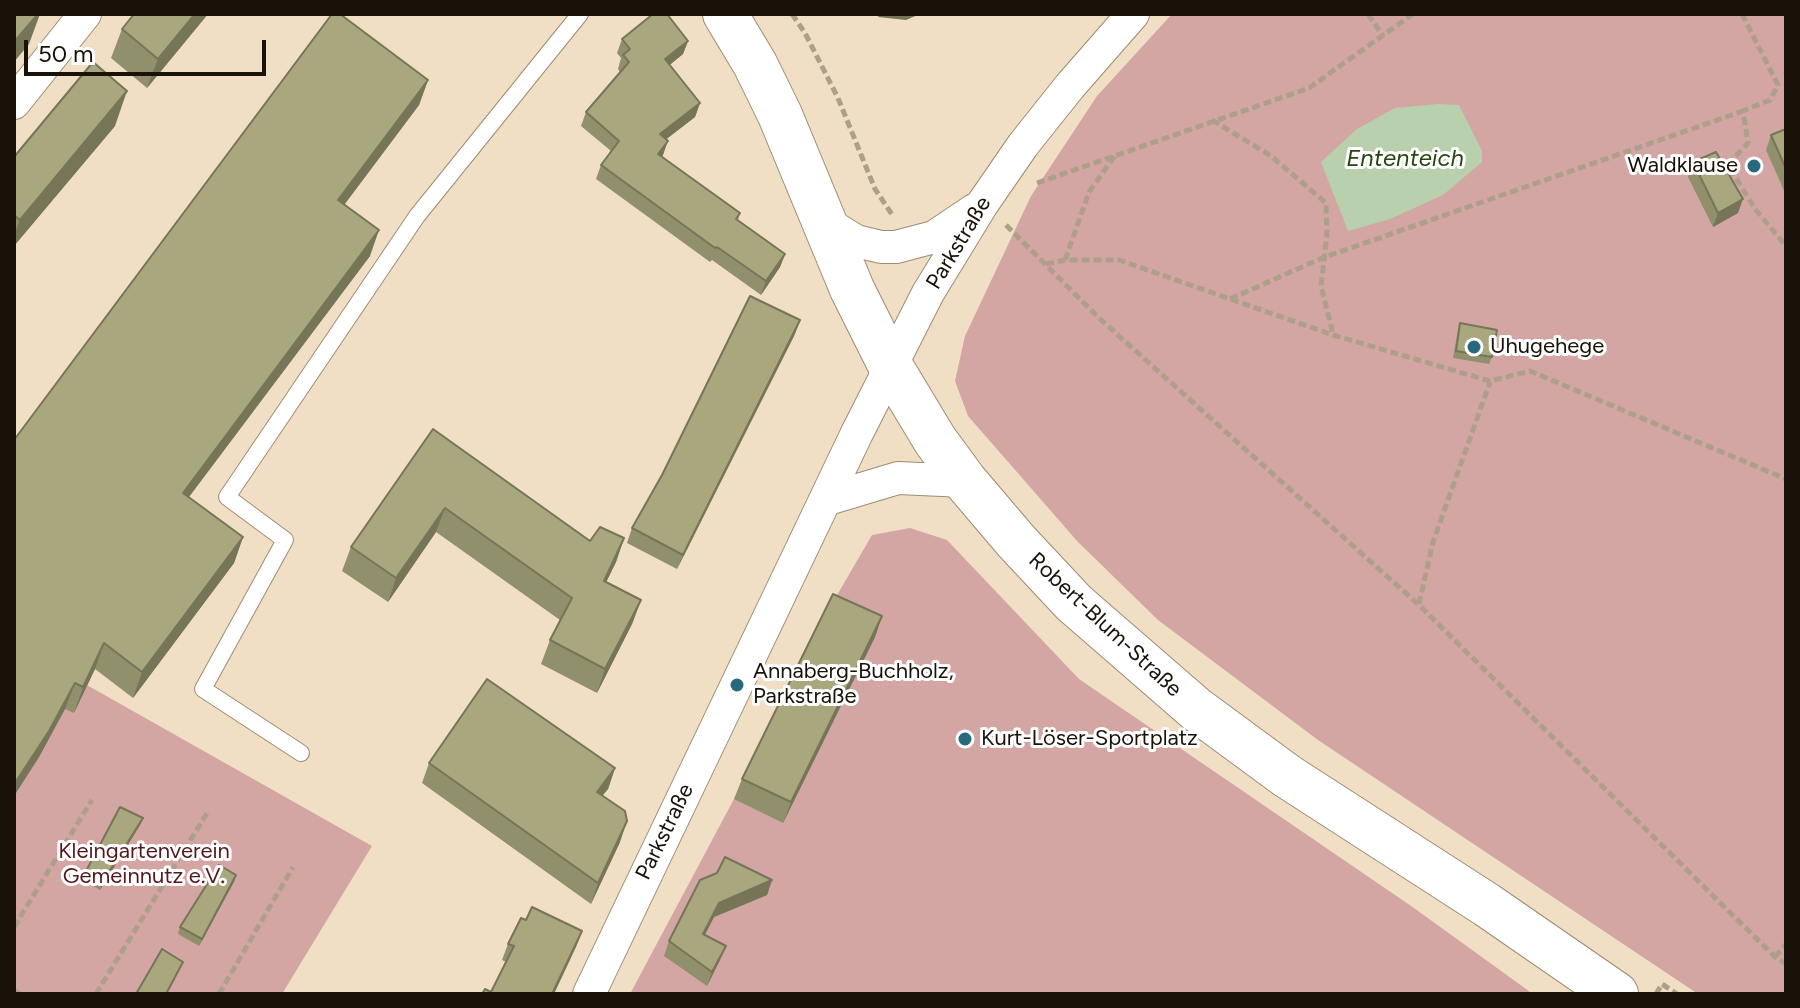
<!DOCTYPE html>
<html>
<head>
<meta charset="utf-8">
<style>
  body { margin:0 }
  #map { position:relative; width:1800px; height:1008px; overflow:hidden; background:#f1dfc5; font-family:Figtree,sans-serif }
  canvas { display:block }
  .frame { position:absolute; inset:0; border:16px solid #181208; pointer-events:none }
  .scale { position:absolute; left:24px; top:40px; width:242px; height:36px; box-sizing:border-box; border:4px solid #181208; border-top:0; padding-left:10px; font-size:24px; line-height:28px; white-space:nowrap; color:#181208; -webkit-text-stroke:6px #fff; paint-order:stroke }
</style>
</head>
<body>
<div id="map">
<canvas width="1800" height="1008"></canvas>
<div class="frame"></div>
<div class="scale">50 m</div>
</div>
<script>
const ctx = document.querySelector('canvas').getContext('2d');
ctx.lineJoin = 'round';
function fill(path, color) {
  ctx.fillStyle = color;
  ctx.fill(path, 'evenodd');
}
function shape(rows) {
  const path = new Path2D();
  for (const r of rows) {
    path.moveTo(r[0], r[1]);
    for (let i = 2; i < r.length; i += 2) path.lineTo(r[i], r[i + 1]);
  }
  return path;
}
function stroke(path, color, width, dash) {
  ctx.strokeStyle = color;
  ctx.lineWidth = width;
  ctx.lineCap = dash ? 'butt' : 'round';
  ctx.setLineDash(dash || []);
  ctx.stroke(path);
}
function label(font, color, halo, rows, align = 'center') {
  ctx.font = font + ' Figtree,sans-serif';
  ctx.lineWidth = 6;
  ctx.setLineDash([]);
  ctx.textBaseline = 'middle';
  ctx.strokeStyle = halo;
  ctx.fillStyle = color;
  for (const [text, x, y, turn = 0] of rows) {
    ctx.save();
    ctx.translate(x, y);
    ctx.rotate((+turn || 0) * Math.PI / 180);
    ctx.textAlign = isNaN(turn) ? turn : align;
    if (halo) ctx.strokeText(text, 0, 0);
    ctx.fillText(text, 0, 0);
    ctx.restore();
  }
}
fill(shape([
  [1172,14,1786,14,1786,994,1698,994,1318,740,1158,620,1078,542,968,416,955,381,965,336,1031,196,1097,96],
  [910,528,947,540,1079,679,1414,908,1533,994,630,994,734,799,826,614,872,535],
  [62,671,372,846,282,994,14,994,14,745]
]), '#d3a6a4');
fill(shape([
  [1438,104,1459,105,1482,151,1482,162,1443,195,1390,219,1348,231,1321,162,1357,129,1395,108]
]), '#b8d1ac');
const service = shape([
  [301,753,203,689,285,540,227,497,417,216,580,14]
]);
const minor = shape([
  [14,103,85,14],
  [825,222,856,241,881,247,896,247,934,237,974,210],
  [828,499,898,478,965,481],
  [589,994,857,433,928,293,983,203,1023,145,1070,86,1133,14]
]);
const primary = shape([
  [725,14,755,64,780,115,852,289,891,367,935,440,965,481,1016,541,1074,603,1196,709,1287,776,1487,905,1616,994]
]);
stroke(service, '#9c8c74', 18);
stroke(minor, '#9c8c74', 34);
stroke(primary, '#9c8c74', 46);
stroke(shape([
  [792,14,805,33,838,98,875,189,893,216],
  [1368,14,1383,36],
  [1742,14,1778,85,1770,100,1743,111,1748,143,1728,165,1755,209,1786,246],
  [1212,120,1271,156,1326,203,1327,234,1321,286,1333,334],
  [1037,183,1309,88,1413,14],
  [1006,225,1100,319,1419,605,1775,957,1786,964],
  [1065,260,1089,192,1116,154],
  [1046,264,1065,260,1119,260,1333,335,1490,381,1530,371,1786,479],
  [1230,299,1322,258,1743,111],
  [1419,604,1433,542,1490,382],
  [14,927,92,800],
  [1775,957,1786,944],
  [14,990,20,994],
  [96,994,207,813],
  [219,994,293,867],
  [1656,994,1662,984,1677,994]
]), '#ad9f8a', 5, [8, 4]);
stroke(service, '#fff', 16);
stroke(minor, '#fff', 32);
stroke(primary, '#fff', 44);
fill(shape([
  [208,14,147,88,111,58,122,29],
  [622,39,688,41,683,54,669,65,700,103,695,117,666,139,663,155,662,157,740,213,738,220,785,254,780,267,761,295,712,260,710,262,596,179,601,165,611,151,581,126,586,112,620,72,618,69,621,58,617,53],
  [428,80,419,105,344,205,370,256,189,497,243,537,234,563,133,698,95,669,74,713,65,709,39,757,14,796,14,440],
  [115,126,14,246,14,157],
  [1786,129,1786,195,1766,150,1771,135],
  [1693,162,1738,213,1713,227,1688,177],
  [1460,323,1492,357,1489,364,1453,358,1458,330],
  [795,334,677,569,627,543,632,528],
  [433,429,590,541,624,538,616,562,606,582,641,600,632,624,597,693,541,664,550,640,560,620,436,532,388,602,342,571,351,547],
  [882,616,875,637,783,823,734,799,742,779],
  [429,763,615,768,608,789,602,796,620,842,591,904,422,783],
  [143,818,140,825,100,890,83,880,85,873],
  [236,875,199,946,178,934,180,927],
  [772,880,767,895,714,917,705,935,720,960,707,986,664,956,669,941],
  [508,944,576,947,491,992,506,962,502,960]
]), '#90906c');
fill(shape([
  [38,14,40,14,29,44,14,62,14,42],
  [195,14,208,14,147,88,158,59],
  [880,14,920,14,906,20,878,17],
  [688,41,683,54,660,73,665,59],
  [428,80,419,105,329,225,338,200],
  [127,91,115,126,14,246,14,235,20,220],
  [700,103,695,117,655,148,660,134],
  [668,141,663,155,653,168,658,154],
  [1743,199,1738,213,1713,227,1718,213],
  [379,230,370,256,173,518,183,493],
  [785,254,780,267,761,295,766,281],
  [800,320,795,334,677,569,683,555],
  [445,508,436,532,388,602,396,578],
  [243,537,234,563,133,698,142,672],
  [624,538,616,562,595,605,604,581],
  [641,600,632,624,597,693,605,669],
  [882,616,875,637,783,823,791,802],
  [104,643,95,669,74,713,83,687],
  [75,683,65,709,39,757,14,796,15,783],
  [615,768,608,789,589,812,597,792],
  [143,818,140,825,100,890,102,883],
  [627,821,620,842,591,904,598,883],
  [236,875,234,882,199,946,202,939],
  [772,880,767,895,714,917,698,948,703,934,719,903],
  [582,931,576,947,554,994,552,994],
  [726,946,720,960,707,986,712,972]
]), '#767558');
const building = shape([
  [14,14,38,14,14,42,14,14],
  [134,14,195,14,158,59,122,29,134,14],
  [332,14,340,14,428,80,338,200,379,230,183,493,243,537,142,672,104,643,83,687,75,683,49,731,15,783,14,782,14,440,332,14],
  [653,14,667,14,688,41,665,59,700,103,660,134,668,141,658,154,740,213,736,219,785,254,766,281,717,247,715,248,601,165,619,141,586,112,629,62,623,55,630,49,622,39,653,14],
  [93,62,127,91,20,220,14,215,14,157,93,62],
  [1786,129,1786,169,1771,135,1786,129],
  [1716,152,1743,199,1718,213,1693,162,1716,152],
  [750,296,800,320,683,555,632,528,662,475,750,296],
  [1460,323,1497,330,1492,357,1456,351,1460,323],
  [433,429,590,541,600,527,624,538,604,581,641,600,605,669,550,640,572,598,445,508,396,578,351,547,433,429],
  [833,594,882,616,791,802,742,779,833,594],
  [487,679,615,768,597,792,625,811,627,821,598,883,429,763,487,679],
  [120,807,143,818,102,883,85,873,120,807],
  [725,857,772,880,719,903,703,934,726,946,712,972,669,941,700,880,717,873,725,857],
  [219,865,236,875,202,939,180,927,219,865],
  [532,907,582,931,552,994,482,994,485,989,491,992,514,946,508,944,521,918,526,920,532,907],
  [162,949,183,962,166,994,136,994,162,949]
]);
fill(building, '#a8a77e');
stroke(building, '#767558', 2);
for (const [x, y, r, color] of [
  [1754,166,8,"#286a7d"],
  [1474,347,8,"#286a7d"],
  [737,685,8,"#286a7d"],
  [965,739,8,"#286a7d"]
]) {
  const dot = new Path2D();
  dot.arc(x, y, r, 0, 2 * Math.PI);
  ctx.fillStyle = color;
  ctx.fill(dot);
  stroke(dot, '#fff', 3);
}
label('22px', '#181208', '#fff', [
  ["Waldklause",1738,166,"right"],
  ["Uhugehege",1490,347],
  ["Annaberg-Buchholz,",753,672],
  ["Parkstraße",753,697],
  ["Kurt-Löser-Sportplatz",981,739]
], 'left');
label('22px', '#181208', '#fff', [
  ["Parkstraße",959,243,-59],
  ["Robert-Blum-Straße",1105,625,43],
  ["Parkstraße",665,832,-64]
]);
label('22px', '#53181b', '#fff', [
  ["Kleingartenverein",144,852],
  ["Gemeinnutz e.V.",144,877]
]);
label('italic 24px', '#264511', '#fff', [
  ["Ententeich",1405,159]
]);
</script>
</body>
</html>
